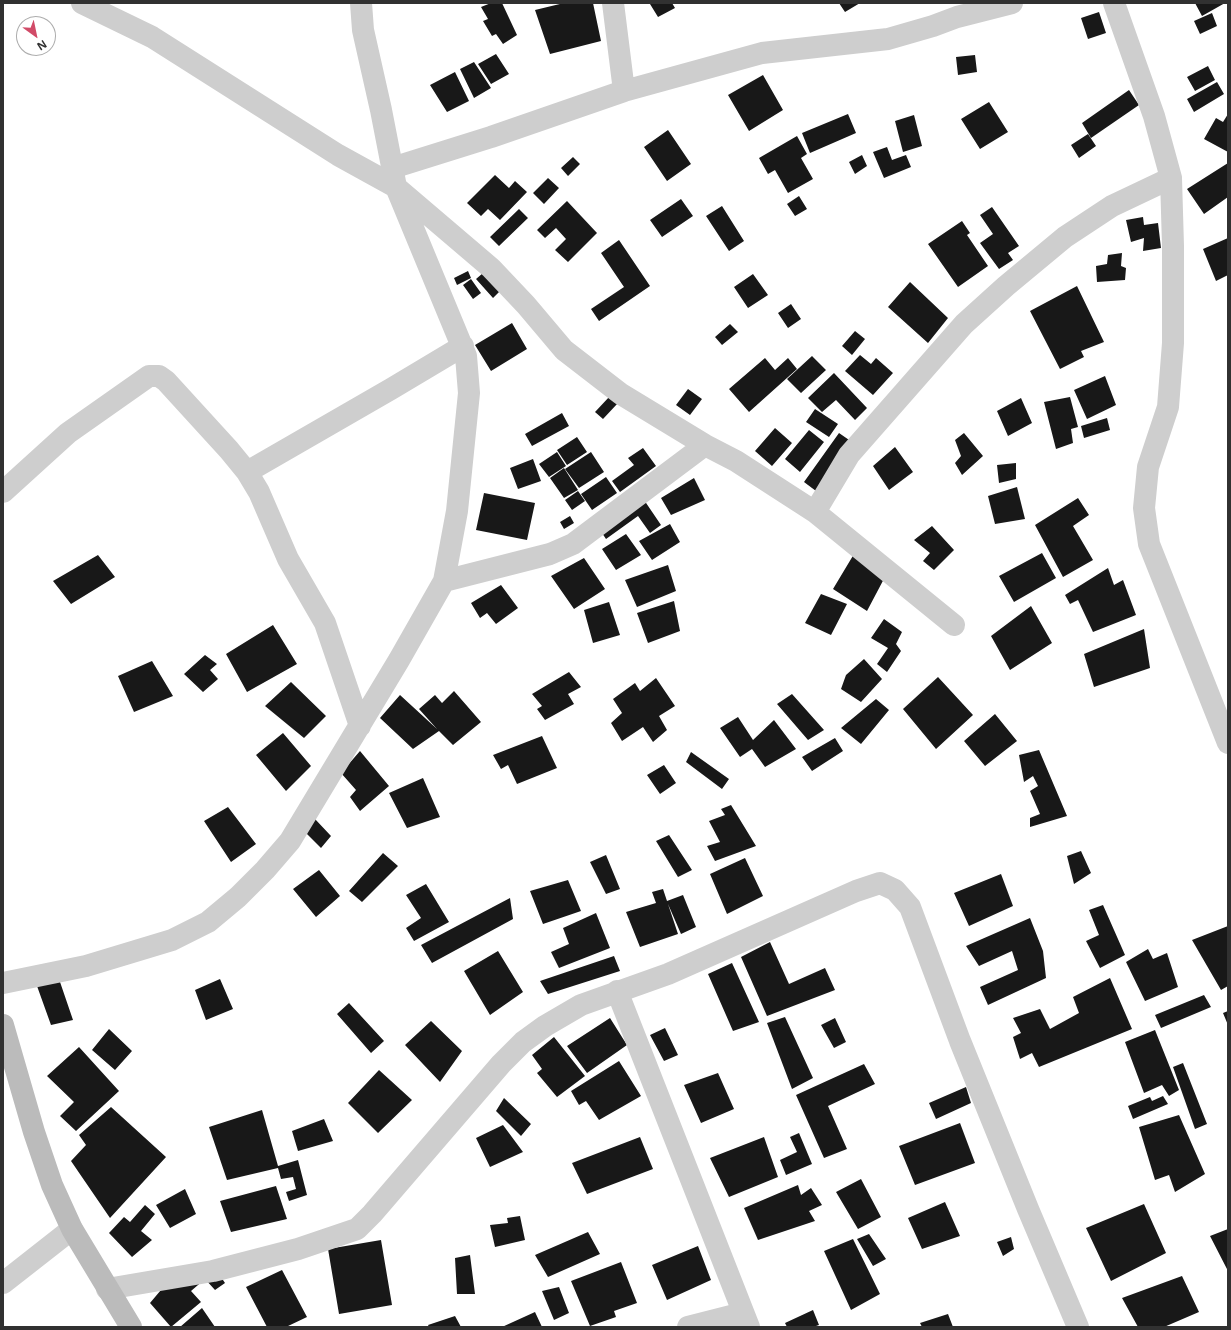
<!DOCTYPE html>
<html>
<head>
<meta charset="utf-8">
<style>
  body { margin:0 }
  #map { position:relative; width:1231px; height:1330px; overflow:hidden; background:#fff; font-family:"Open Sans",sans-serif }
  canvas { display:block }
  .frame { position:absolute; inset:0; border:4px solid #313131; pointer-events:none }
  .north { position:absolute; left:16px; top:16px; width:40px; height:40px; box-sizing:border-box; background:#fff; border:1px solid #adadad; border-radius:50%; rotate:147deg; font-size:11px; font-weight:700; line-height:16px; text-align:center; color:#313131 }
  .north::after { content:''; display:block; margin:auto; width:14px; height:18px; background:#d14b68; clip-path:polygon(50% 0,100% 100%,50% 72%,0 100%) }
</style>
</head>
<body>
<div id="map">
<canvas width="1231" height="1330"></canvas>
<div class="frame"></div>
<div class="north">N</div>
</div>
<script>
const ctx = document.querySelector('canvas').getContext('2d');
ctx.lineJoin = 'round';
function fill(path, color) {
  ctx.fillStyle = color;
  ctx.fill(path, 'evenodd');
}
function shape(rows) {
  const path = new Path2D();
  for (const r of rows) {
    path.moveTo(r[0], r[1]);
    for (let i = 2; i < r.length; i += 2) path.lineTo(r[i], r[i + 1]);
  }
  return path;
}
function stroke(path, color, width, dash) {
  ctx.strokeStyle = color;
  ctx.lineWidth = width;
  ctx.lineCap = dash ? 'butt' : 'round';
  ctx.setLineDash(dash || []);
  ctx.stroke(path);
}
fill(shape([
  [491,3,502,3,517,35,503,44,496,34,492,36,483,21,488,19,481,7],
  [564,3,593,3,601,41,550,54,535,10],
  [652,3,672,3,675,8,658,17,650,4],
  [839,3,860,3,845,12],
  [1195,3,1225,3,1202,16],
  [1099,12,1106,33,1088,39,1081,18],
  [1212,13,1217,26,1200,34,1194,21],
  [496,54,509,74,491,84,478,64],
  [975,55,977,72,958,75,956,57],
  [474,62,491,88,474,98,460,69],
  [1208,66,1215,80,1195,91,1187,77],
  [455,72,469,101,447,112,430,85],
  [763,75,783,110,749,131,728,95],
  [1217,82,1224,94,1194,112,1187,99],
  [1129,90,1139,105,1091,138,1082,123],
  [989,102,1008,132,980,149,961,119],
  [848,114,856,133,810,153,802,133],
  [1228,114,1228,152,1204,139,1216,118,1223,122],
  [914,115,922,146,903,152,895,121],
  [668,130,691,164,667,181,644,147],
  [1088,134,1096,146,1079,158,1071,145],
  [797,136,807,154,801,158,813,179,788,193,775,170,768,174,759,158],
  [887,147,892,160,906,155,911,167,884,178,873,152],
  [862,155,867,166,855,174,849,162],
  [573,157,580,164,568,176,561,168],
  [1228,163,1228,197,1204,214,1187,189],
  [495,175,509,188,515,181,527,192,500,220,488,209,481,216,467,203],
  [548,178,559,188,544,204,533,193],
  [799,196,807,209,795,216,787,204],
  [681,199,693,216,662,237,650,220],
  [567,201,597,233,568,262,555,250,566,239,556,228,545,238,537,230],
  [722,206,744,241,729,251,706,216],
  [992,207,1019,246,1008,253,1013,260,999,269,980,243,993,234,980,215],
  [519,209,528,218,499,246,490,237],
  [1143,217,1144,225,1158,223,1161,248,1143,251,1144,238,1131,242,1126,220],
  [962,221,970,233,967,235,988,266,958,287,928,244],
  [1228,238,1228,275,1216,281,1203,249],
  [619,240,650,286,599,321,591,309,624,287,601,253],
  [1122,253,1121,266,1126,268,1125,280,1097,282,1096,266,1107,264,1108,255],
  [468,271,471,278,457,285,454,278],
  [483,273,500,291,493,298,476,279],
  [753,274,768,295,748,308,734,287],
  [471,279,481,293,473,299,463,285],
  [910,282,948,318,928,343,888,307],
  [1077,286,1104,342,1081,351,1084,357,1060,369,1030,311],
  [791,304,801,319,788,328,778,313],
  [512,323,527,349,491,371,475,345],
  [730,324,738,332,722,345,715,337],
  [855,331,865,339,852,355,842,346],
  [860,355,871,364,876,358,893,373,873,395,845,371],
  [812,356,826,370,801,393,787,379],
  [765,358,775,370,788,358,797,369,749,412,729,389],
  [834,373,867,408,855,420,836,400,822,412,808,398],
  [1105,376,1116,405,1087,419,1074,390],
  [688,389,702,399,690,415,676,405],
  [610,396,618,403,603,419,595,412],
  [1070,397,1078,427,1071,429,1073,443,1056,449,1044,402],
  [1021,398,1032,423,1008,436,997,411],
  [815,409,838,424,829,437,806,422],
  [562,413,569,426,532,446,525,434],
  [1107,418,1110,430,1084,438,1081,426],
  [775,428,792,443,772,466,755,451],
  [809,430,824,442,800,472,785,459],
  [839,433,852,442,816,491,804,482],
  [964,433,983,456,962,475,955,463,961,456,955,440],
  [577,437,587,452,567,465,557,450],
  [895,447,913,472,889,490,873,466],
  [643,448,656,466,620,492,612,481,634,465,628,458],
  [557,452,566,466,549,477,539,464],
  [591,452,604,472,579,488,565,469],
  [533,459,541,481,518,489,510,468],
  [1016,463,1016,479,999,483,997,465],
  [564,468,578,490,564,498,550,478],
  [606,477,617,493,592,510,581,494],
  [694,478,705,500,671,515,661,498],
  [1017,487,1025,519,995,524,988,496],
  [578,491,585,501,572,510,565,500],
  [484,493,535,503,527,540,476,530],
  [642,497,661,525,650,533,638,516,606,539,598,527],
  [1078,498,1089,515,1073,526,1093,560,1063,577,1035,525],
  [570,516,574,523,564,529,560,522],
  [670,524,680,542,652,560,639,541],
  [932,526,954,550,934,570,923,561,930,553,914,540],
  [626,534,641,555,616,570,602,549],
  [1042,553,1056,578,1014,602,999,576],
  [854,554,886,575,867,611,833,589],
  [98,555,115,577,71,604,53,581],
  [584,558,605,589,574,609,551,576],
  [668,565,676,591,637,607,625,580],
  [1108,568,1114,585,1123,580,1136,615,1093,632,1078,600,1070,604,1065,595],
  [501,585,518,608,496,624,487,613,480,618,471,603],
  [821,594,847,604,831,635,805,623],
  [674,601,680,631,648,643,637,613],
  [609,602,620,635,593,643,584,610],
  [1031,606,1052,643,1010,670,991,636],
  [884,619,902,632,896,644,901,651,887,672,877,664,888,648,871,638],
  [273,625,297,664,247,692,226,654],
  [1144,629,1150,668,1094,687,1084,654],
  [205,655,217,664,210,670,218,679,203,692,184,674],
  [864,659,882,679,861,702,841,689,846,675],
  [152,661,173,696,134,712,118,676],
  [569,672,581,687,568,694,574,704,545,720,537,709,542,706,532,694],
  [938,677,973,715,936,749,903,709],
  [656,678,675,706,659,716,667,730,653,742,643,727,622,741,611,723,622,713,613,699,635,683,640,691],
  [291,682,326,716,304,738,265,706],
  [454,691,481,722,453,745,439,731,413,749,380,718,400,695,437,729,419,709,435,695,442,703],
  [792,694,824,730,808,740,777,704],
  [876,699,889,710,861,744,841,728],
  [995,714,1017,741,985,766,964,741],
  [738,717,753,740,774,720,796,749,765,767,752,749,740,757,720,728],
  [283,733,311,766,286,791,256,755],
  [542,736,557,768,517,784,508,765,501,769,493,755],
  [835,738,843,751,812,771,802,757],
  [1039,750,1067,816,1030,827,1030,818,1040,814,1030,791,1038,786,1033,776,1024,782,1019,755],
  [360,751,389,786,360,811,350,797,356,790,341,773],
  [691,752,729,779,722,789,686,762],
  [664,765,676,783,660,794,647,775],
  [423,778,440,817,407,828,389,793],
  [731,805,756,846,715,861,707,846,720,842,709,821,725,815,721,809],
  [228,807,256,844,231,862,204,821],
  [315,819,331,836,321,848,305,832],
  [669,835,692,870,678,877,656,841],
  [1081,851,1091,873,1074,884,1067,856],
  [383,853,398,866,362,902,349,891],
  [606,855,620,889,606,894,590,862],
  [745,858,763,896,727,914,710,874],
  [319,870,340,896,316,917,293,889],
  [1001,874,1013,906,969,926,954,893],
  [568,880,581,911,543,924,530,891],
  [426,884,449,922,414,941,406,928,421,918,406,895],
  [663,889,667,901,683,895,696,927,681,934,668,904,678,934,640,947,626,912,656,903,652,892],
  [510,898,513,919,432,963,421,945],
  [1103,905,1125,955,1100,968,1086,941,1099,935,1089,910],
  [596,913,610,948,559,968,551,952,569,944,563,928],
  [1030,918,1043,951,1046,978,988,1005,980,987,1018,970,1012,951,979,966,966,946],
  [1228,926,1228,986,1221,990,1192,940],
  [770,942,789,984,825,968,835,990,767,1016,741,957],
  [1148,949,1153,959,1167,953,1178,987,1145,1001,1126,962],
  [498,951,523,992,490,1015,464,971],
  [614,956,620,971,548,994,540,981],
  [732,963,759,1022,733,1031,708,974],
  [1110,978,1132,1029,1039,1067,1032,1053,1020,1059,1013,1037,1021,1033,1013,1018,1040,1009,1050,1029,1079,1013,1073,997],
  [59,979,73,1020,51,1025,37,986],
  [220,979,233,1009,206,1020,195,990],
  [1204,995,1211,1007,1161,1028,1155,1015],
  [349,1003,384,1041,371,1053,337,1014],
  [1228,1011,1228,1025,1223,1013],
  [785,1017,813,1078,792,1089,767,1023],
  [610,1018,627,1045,587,1073,567,1046],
  [835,1018,846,1042,834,1048,821,1025],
  [431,1021,462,1051,440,1082,405,1045],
  [665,1028,678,1055,664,1061,650,1035],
  [109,1029,132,1051,115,1070,92,1050],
  [1155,1030,1179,1090,1169,1096,1162,1085,1144,1093,1125,1042],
  [554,1037,585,1076,557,1097,537,1073,542,1069,532,1055],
  [79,1047,119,1091,76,1131,60,1116,74,1102,47,1076],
  [619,1061,641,1096,599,1120,586,1101,579,1105,571,1091],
  [1183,1063,1207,1124,1195,1129,1173,1067],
  [864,1064,875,1084,828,1106,847,1149,824,1158,796,1095],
  [379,1070,412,1100,378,1133,348,1103],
  [718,1073,734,1109,701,1123,684,1085],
  [966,1087,971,1103,936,1119,929,1103],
  [1163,1096,1168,1104,1133,1119,1128,1106,1150,1097,1152,1101],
  [504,1098,531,1124,521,1136,496,1111],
  [111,1107,166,1157,110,1218,71,1161,86,1145,79,1135],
  [262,1110,278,1166,298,1160,307,1195,289,1201,286,1192,296,1189,293,1177,281,1179,278,1168,227,1180,209,1127],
  [1179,1115,1205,1174,1175,1192,1169,1175,1155,1180,1139,1127],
  [324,1119,333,1141,298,1151,292,1131],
  [960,1123,975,1163,915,1185,899,1146],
  [503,1125,523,1152,490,1167,476,1138],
  [799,1133,812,1164,786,1175,780,1160,797,1152,790,1137],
  [640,1137,653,1169,587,1194,572,1163],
  [764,1137,778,1177,729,1197,710,1158],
  [861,1179,881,1217,858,1229,836,1192],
  [798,1185,801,1195,811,1188,822,1205,809,1211,815,1221,758,1240,744,1208],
  [276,1186,287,1219,231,1232,220,1201],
  [185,1189,196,1214,170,1228,156,1205],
  [945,1202,960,1236,922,1249,908,1218],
  [1144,1204,1166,1253,1111,1281,1086,1228],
  [145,1205,155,1214,141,1231,152,1240,132,1257,109,1233,124,1217,130,1222],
  [520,1216,525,1240,495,1247,490,1225,508,1223,507,1218],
  [1228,1229,1228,1271,1210,1236],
  [588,1232,600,1254,548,1277,535,1255],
  [869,1234,886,1259,873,1266,857,1239],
  [1011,1237,1014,1249,1003,1256,997,1242],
  [853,1239,880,1294,851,1310,824,1251],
  [381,1240,392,1305,339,1314,328,1249],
  [698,1246,711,1280,667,1300,652,1265],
  [470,1255,475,1294,457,1294,455,1258],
  [621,1262,637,1303,614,1311,616,1317,590,1326,571,1281],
  [282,1270,307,1317,286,1327,267,1327,246,1287],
  [1182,1276,1199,1312,1164,1327,1138,1327,1122,1298],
  [221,1277,225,1283,215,1290,205,1279],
  [205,1279,191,1291,201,1302,171,1327,150,1303,166,1284],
  [559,1287,569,1313,554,1320,542,1291],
  [202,1308,215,1327,180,1327],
  [813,1310,819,1325,813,1327,787,1327,785,1323],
  [535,1312,542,1327,502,1327],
  [948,1314,953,1327,922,1327,920,1323],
  [455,1316,461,1327,429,1327,428,1325]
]), '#181818');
stroke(shape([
  [82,3,152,37,338,155,396,187,491,268,526,305,564,350,621,394,705,445,736,461,815,512,954,625],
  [613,3,624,91],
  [1114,3,1154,116,1171,178,1173,246,1173,343,1168,407,1148,467,1144,508,1149,544,1228,743],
  [392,168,491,137,624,91,762,53,888,39,933,26,957,17,1012,3],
  [247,472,391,389,463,346],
  [3,492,68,433,149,376,159,376,166,381,229,450,247,472,259,492,288,559,325,623,360,726],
  [815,512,849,455,964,324,1006,286,1065,237,1112,206,1171,178],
  [444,581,550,554,573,544,705,445],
  [3,983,86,966,172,940,208,922,238,897,265,870,290,841,399,660,444,581,457,511,469,393,466,356,396,187,381,110,363,30,361,3],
  [617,991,749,1327],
  [3,1283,72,1229],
  [107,1289,213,1271,298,1249,357,1229,372,1214,501,1064,523,1042,545,1026,581,1005,668,974,856,891,880,883,895,890,910,907,960,1041,1028,1209,1078,1327],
  [688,1327,743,1313]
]), '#cecece', 22);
stroke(shape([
  [3,1025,34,1132,52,1185,72,1229,131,1327]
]), '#bbb', 22);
</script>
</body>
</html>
